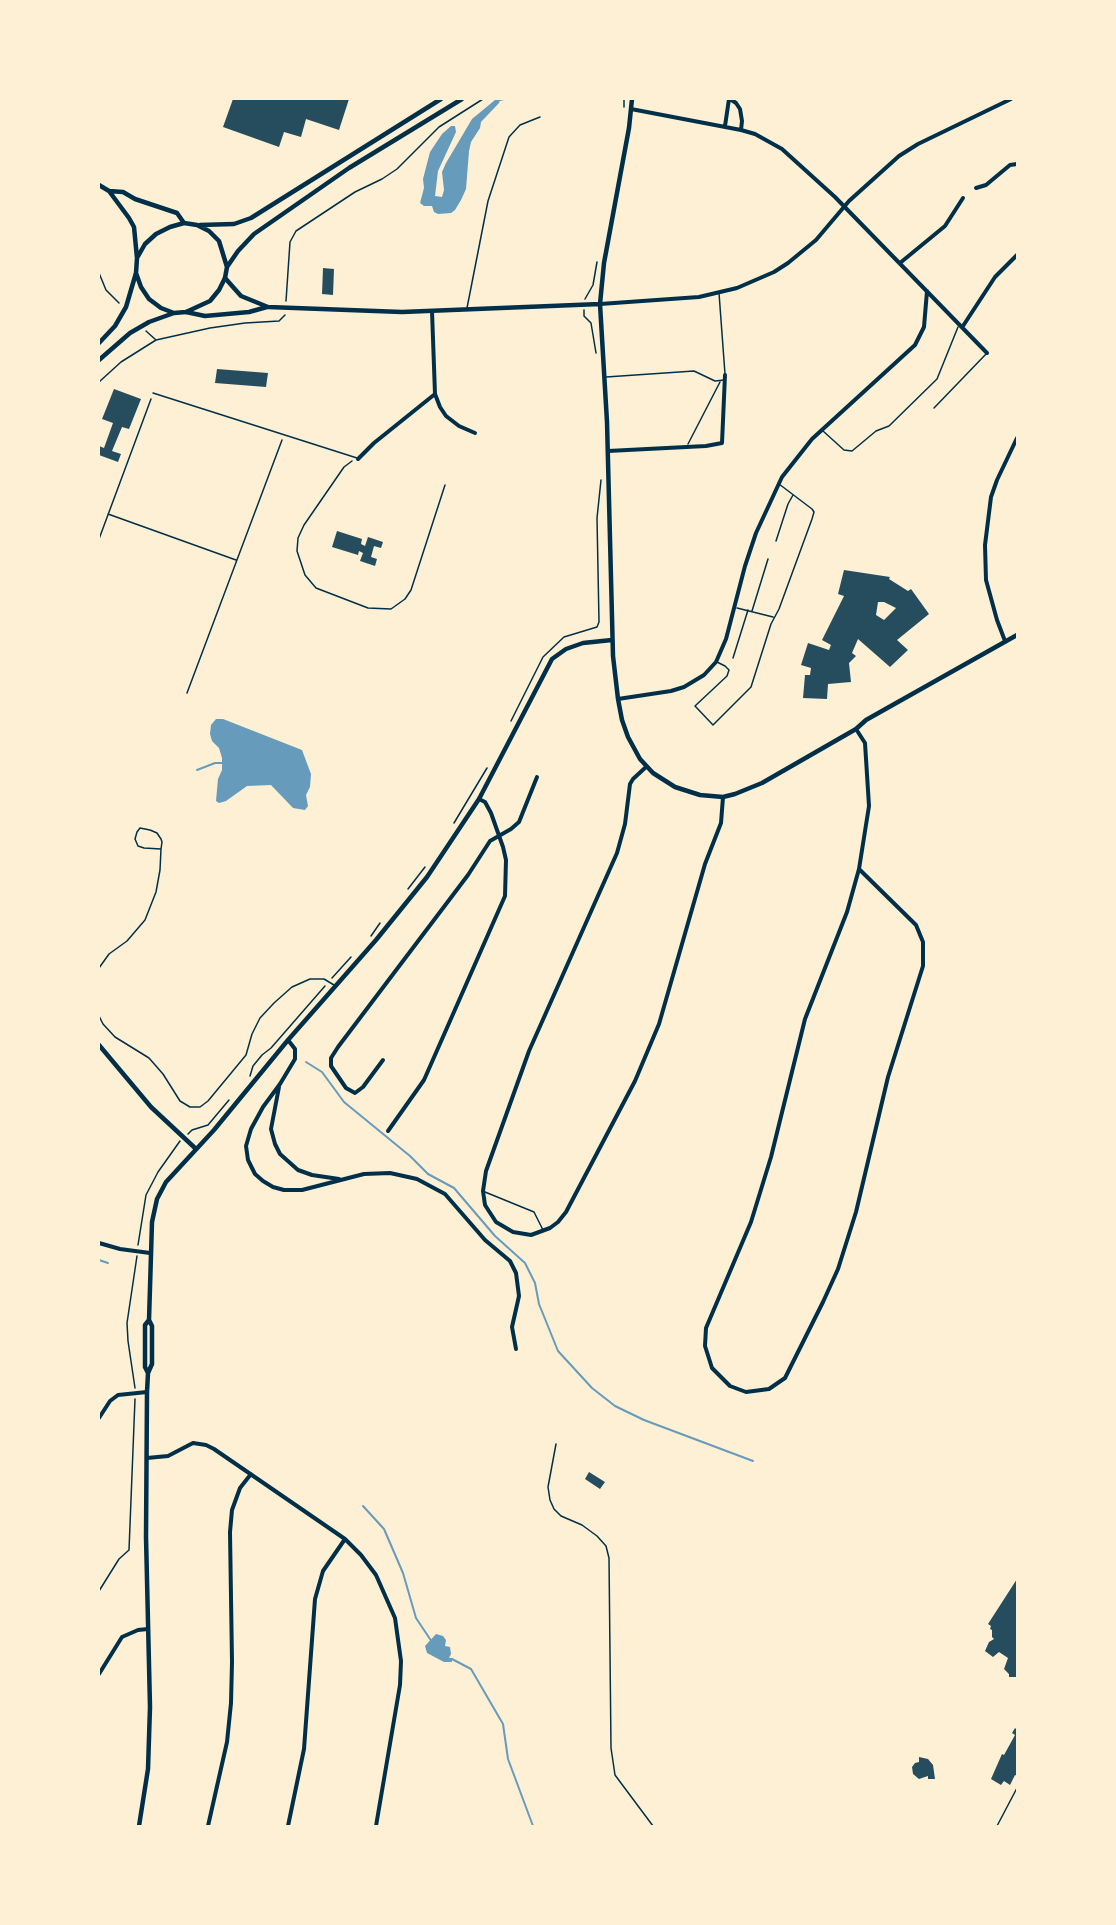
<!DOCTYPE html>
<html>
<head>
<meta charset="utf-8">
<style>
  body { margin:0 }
  #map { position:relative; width:1116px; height:1925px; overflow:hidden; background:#fdf0d5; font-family:"Times New Roman",serif }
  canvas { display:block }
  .frame { position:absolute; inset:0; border:100px solid #fdf0d5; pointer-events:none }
</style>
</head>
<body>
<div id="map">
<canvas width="1116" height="1925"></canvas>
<div class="frame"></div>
</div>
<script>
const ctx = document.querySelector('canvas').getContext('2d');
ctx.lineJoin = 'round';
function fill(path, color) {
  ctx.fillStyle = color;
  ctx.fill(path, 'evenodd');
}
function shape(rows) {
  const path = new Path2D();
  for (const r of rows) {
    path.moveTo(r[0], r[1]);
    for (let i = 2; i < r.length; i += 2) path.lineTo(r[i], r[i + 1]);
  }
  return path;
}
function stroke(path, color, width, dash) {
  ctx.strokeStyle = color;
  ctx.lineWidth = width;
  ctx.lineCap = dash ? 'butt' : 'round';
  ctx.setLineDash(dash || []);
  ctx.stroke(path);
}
fill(shape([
  [495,100,500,100,499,103,481,122,480,128,471,142,469,151,466,189,461,200,455,210,451,213,438,214,434,212,432,206,424,206,420,203,424,188,423,179,430,152,442,134,451,126,455,126,456,132,438,171,435,196,442,197,444,190,442,172,446,163,472,119],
  [216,719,223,719,302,750,311,774,310,787,306,795,308,806,305,810,293,808,271,785,247,786,226,801,219,803,216,801,218,779,222,770,222,758,219,748,212,741,210,734,211,725],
  [436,1634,443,1636,446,1640,445,1646,450,1647,451,1654,449,1658,452,1658,452,1662,444,1662,427,1653,425,1646]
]), '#669bbc');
stroke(shape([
  [500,100,504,99],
  [197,770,215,763,222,763],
  [306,1062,322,1072,344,1102,410,1156,428,1174,454,1188,495,1236,525,1263,535,1283,539,1304,558,1351,592,1388,615,1406,644,1420,753,1461],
  [99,1260,108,1263],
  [363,1506,384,1529,403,1573,416,1618,432,1642],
  [452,1659,471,1669,503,1724,508,1759,533,1826]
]), '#669bbc', 2);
fill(shape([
  [233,99,349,99,339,130,306,119,301,137,284,132,279,147,223,127],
  [323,268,334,269,333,295,322,294],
  [217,369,268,373,266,387,215,383],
  [114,389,141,399,129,429,122,427,112,451,121,454,118,462,99,455,99,446,104,448,113,423,102,419],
  [337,531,362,539,361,544,365,546,368,537,383,542,381,548,374,546,371,557,377,559,375,566,360,561,363,553,359,551,358,555,332,547],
  [844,570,890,577,889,579,908,591,911,589,929,614,897,640,908,650,890,667,858,639,852,653,856,656,849,663,851,682,828,684,827,699,803,698,805,675,810,675,811,668,801,665,808,643,829,650,831,645,822,640,844,596,838,594],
  [878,602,884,602,896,608,884,620,876,615],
  [589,1472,605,1482,600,1489,585,1479],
  [1017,1579,1017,1677,1009,1677,1009,1674,1004,1669,1008,1658,999,1652,993,1657,985,1651,989,1642,994,1639,992,1637,992,1630,990,1629,991,1626,988,1624],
  [1015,1728,1017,1730,1017,1776,1015,1775,1010,1785,1004,1781,1001,1785,991,1779,1002,1754,1004,1755,1015,1735,1012,1733],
  [919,1757,928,1759,933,1765,935,1779,928,1779,928,1776,919,1779,913,1774,912,1767,915,1763,919,1762]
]), '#264d5e');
stroke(shape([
  [624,107,624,99],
  [99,273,106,290,119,303],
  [585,299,593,285,597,262],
  [286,301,290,242,296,231,355,192,382,179,397,169,439,127,483,99],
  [584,310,584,316,591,323,596,353],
  [146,331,156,340],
  [99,382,121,362,156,340,210,328,245,323,279,321,285,315],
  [352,461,344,467,304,525,298,538,297,551,305,575,316,588,368,608,391,609,405,599,411,590,445,485],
  [108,514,236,560],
  [99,539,151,399],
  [187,693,282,440],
  [511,721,543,657,564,637,597,627,599,622,597,518,601,480],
  [454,823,487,768],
  [408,889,425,867],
  [371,936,380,923],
  [332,978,351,957],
  [250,1076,253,1066,262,1055,271,1048,325,986],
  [188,1134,192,1130,208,1125,229,1100],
  [138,1245,146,1195,158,1172,180,1141],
  [135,1388,128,1341,127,1323,137,1256],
  [556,1444,548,1487,550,1500,554,1509,561,1516,582,1525,597,1536,606,1546,609,1558,611,1748,615,1775,653,1826],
  [99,1591,119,1559,129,1550,135,1399]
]), '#003049', 1.5);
stroke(shape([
  [719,293,725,374],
  [467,308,488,201,509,137,520,125,540,117],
  [606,377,694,371,715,381,724,380],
  [153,393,357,458],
  [934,408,987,353],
  [823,431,844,450,852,451,876,431,889,426,937,379,958,327],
  [688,444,720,382],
  [776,541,788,504,793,495],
  [737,608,773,617],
  [752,611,768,559],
  [733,658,748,610],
  [717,662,725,666,729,670,727,676,695,706,713,725,751,687,771,624,779,609,812,519,814,512,812,509,779,484],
  [99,968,109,954,127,941,145,920,156,892,160,870,161,849,162,842,161,839,157,833,150,830,140,828,137,832,135,839,138,846,144,848,161,849],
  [99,1016,103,1024,115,1037,149,1058,163,1074,180,1101,190,1107,200,1107,208,1101,246,1055,252,1034,260,1018,274,1003,292,987,310,979,324,979,334,985],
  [485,1192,534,1212,543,1230],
  [997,1826,1017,1788]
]), '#003049', 1.5);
stroke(shape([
  [730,99,736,103,740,109,742,121,741,130],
  [631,109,741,130,755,134,782,149,835,197,987,353],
  [725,126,729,99],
  [976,188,986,185,1010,165,1017,164],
  [900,263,945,226,963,198],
  [600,304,699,297,737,288,774,272,788,263,816,240,849,201,899,156,918,144,1011,99],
  [432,311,435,394,440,407,446,416,459,426,475,433],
  [963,326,995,277,1017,255],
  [608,451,706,446,722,443,725,375],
  [358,459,374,443,435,394],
  [1005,641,997,620,986,580,985,545,991,497,997,480,1017,438],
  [618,699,671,691,684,687,704,675,716,662,726,639,745,566,756,533,782,477,812,439,915,345,924,327,927,291],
  [856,729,865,743,869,806,859,869,847,912,805,1019,771,1157,751,1222,706,1328,705,1346,712,1368,730,1386,746,1392,769,1389,785,1378,823,1302,838,1269,856,1212,888,1077,923,966,923,942,916,925,859,869],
  [646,767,633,779,630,784,625,824,617,853,529,1051,486,1171,483,1191,485,1205,496,1222,513,1232,531,1235,550,1228,558,1222,566,1212,635,1081,659,1024,705,864,721,823,723,797],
  [288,1040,295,1049,295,1059,280,1084,263,1107,251,1129,246,1146,248,1160,255,1174,263,1181,273,1187,284,1190,302,1190,364,1174,390,1173,417,1179,445,1194,485,1240,510,1261,516,1273,519,1296,512,1327,516,1349],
  [383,1060,363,1087,355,1093,346,1088,331,1066,331,1058,338,1047,468,875,490,841,511,829,519,822,537,777],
  [279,1087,271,1129,275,1144,280,1154,298,1170,312,1175,339,1179],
  [388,1131,424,1080,505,896,506,860,503,847,491,813,485,802,479,799],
  [99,1243,120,1249,150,1253],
  [99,1418,110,1401,118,1395,147,1392],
  [147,1458,168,1456,193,1443,206,1445,214,1449,345,1539,361,1555,376,1575,395,1618,401,1661,400,1685,376,1826],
  [99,1674,122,1637,138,1630,148,1629],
  [208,1826,227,1742,231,1703,232,1662,230,1532,232,1510,240,1488,251,1474],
  [288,1826,304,1749,315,1599,323,1571,345,1539]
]), '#003049', 4);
stroke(shape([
  [632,99,629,128,604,263,600,304,607,422,613,656,618,699,622,720,628,737,640,759,653,773,675,787,700,795,723,797,735,794,762,783,856,729,866,720,1017,635],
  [225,278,241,296,268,307,402,312,600,304],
  [186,312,205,316,249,312,267,307],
  [99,1045,151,1107,195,1148],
  [148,1373,145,1367,145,1325,149,1320,152,1222,157,1199,166,1182,214,1130,288,1040,376,940,427,877,479,799,552,659,566,649,583,643,612,640],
  [139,1826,148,1769,150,1707,146,1537,147,1392,148,1373,152,1364,152,1326,149,1320]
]), '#003049', 4.5);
stroke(shape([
  [99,185,109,191,123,192,135,199,177,213,184,223],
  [109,191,129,218,134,227,137,258],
  [184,223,197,225,209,231,219,241,227,267,225,278,219,290,210,301,186,312,174,313,161,308,149,299,141,287,136,273,137,258,145,244,156,234,170,227,184,223],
  [200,225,234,224,251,218,441,99],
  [227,267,238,251,254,234,349,168,462,99],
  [99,343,115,326,126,307,136,273],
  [99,360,130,333,149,322,174,313]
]), '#003049', 4.5);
</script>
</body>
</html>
